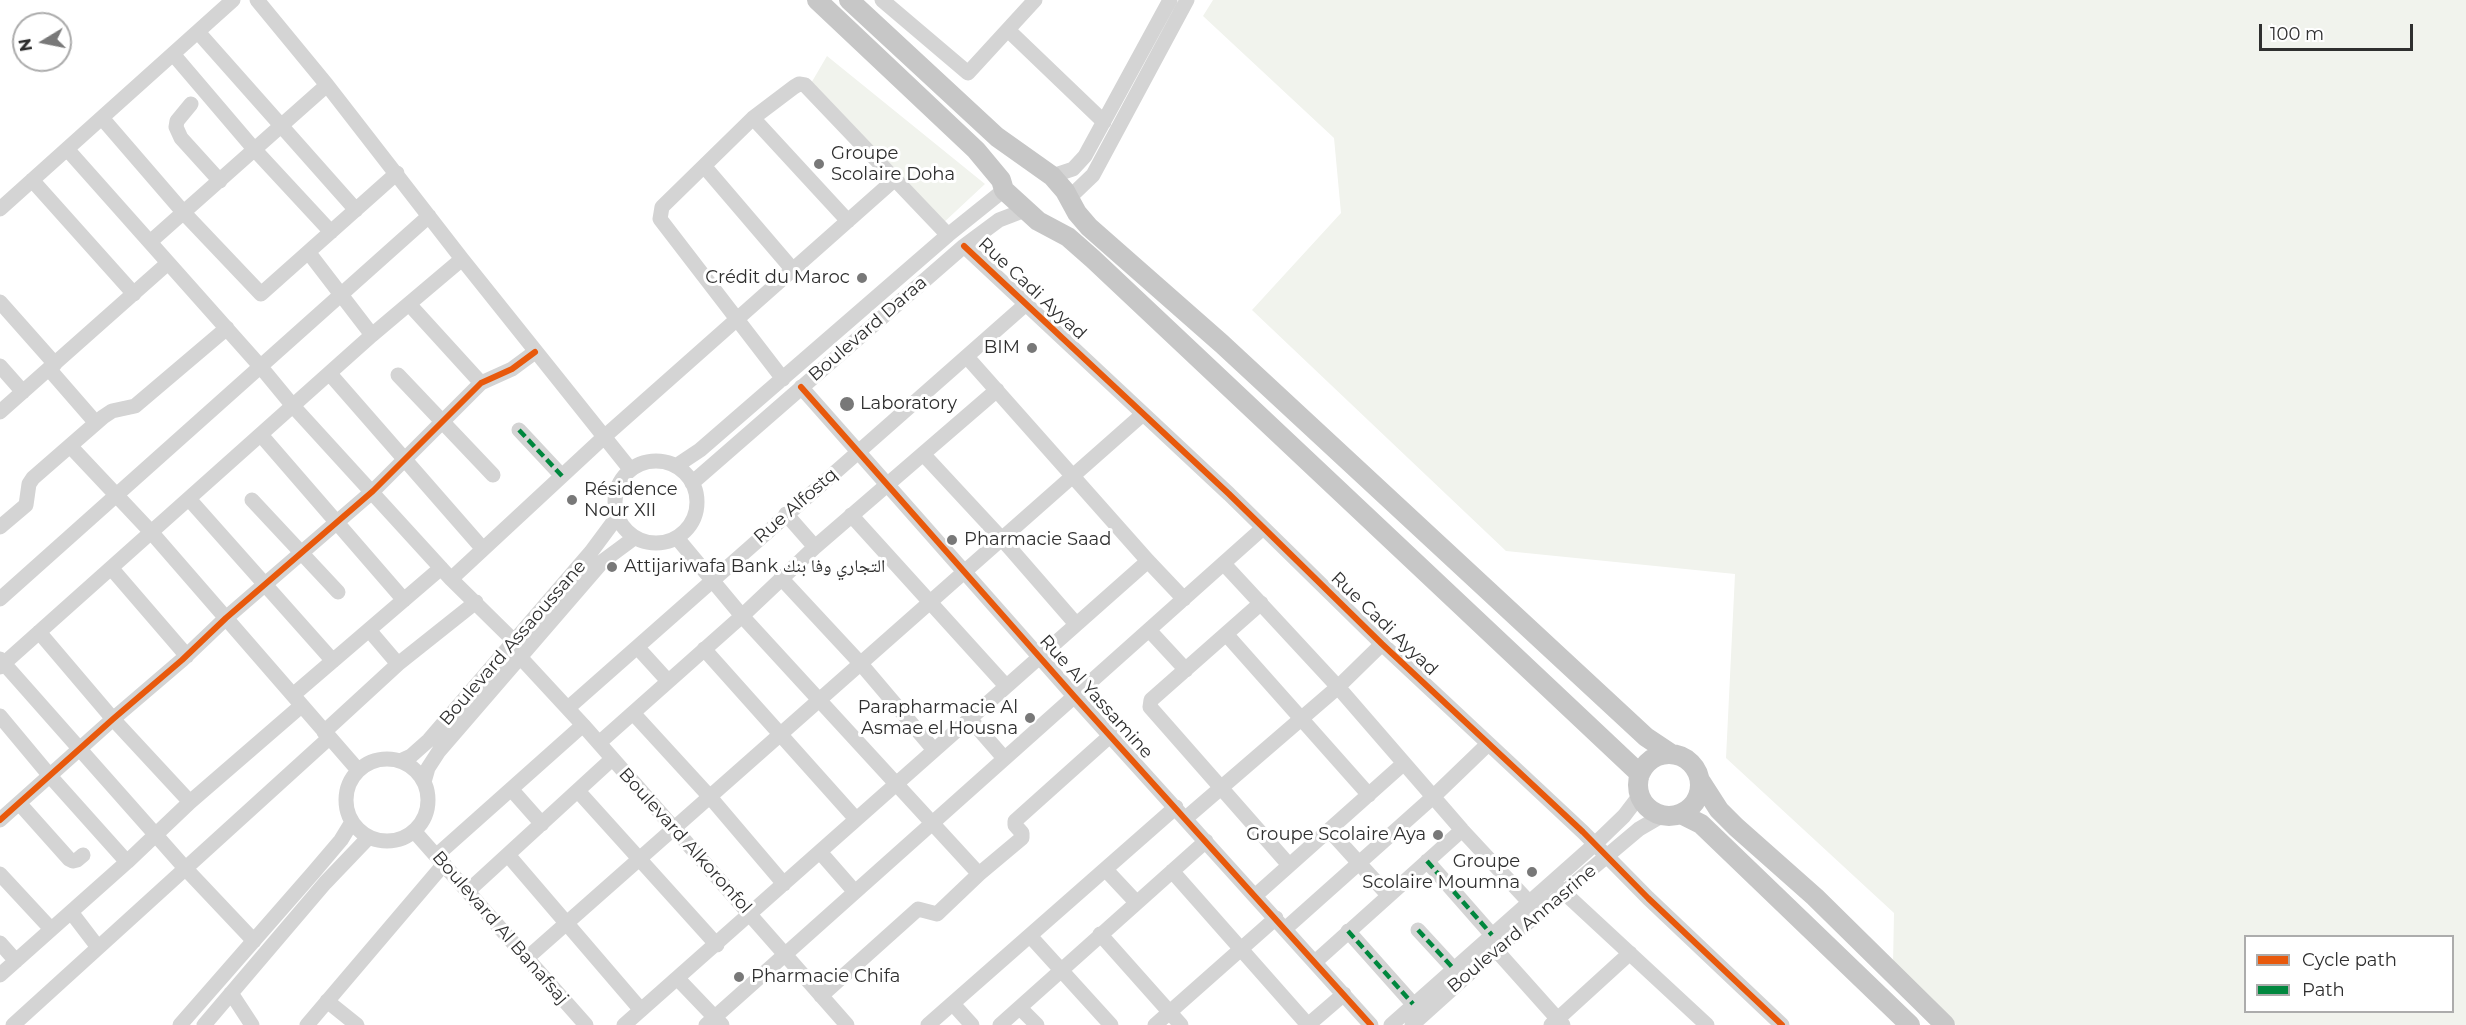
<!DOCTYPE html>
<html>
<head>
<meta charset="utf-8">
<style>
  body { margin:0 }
  #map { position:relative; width:2466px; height:1025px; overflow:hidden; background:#fff; font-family:Montserrat,sans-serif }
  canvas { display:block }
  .legend { position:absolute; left:2244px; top:935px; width:210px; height:78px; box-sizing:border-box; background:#fff; border:2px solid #acacac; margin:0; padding:8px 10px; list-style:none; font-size:18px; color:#2f2f2f }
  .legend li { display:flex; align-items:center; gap:12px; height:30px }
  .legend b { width:30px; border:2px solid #acacac }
  .north { position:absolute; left:12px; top:12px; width:60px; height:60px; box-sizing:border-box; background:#fff; border:2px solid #acacac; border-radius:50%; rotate:260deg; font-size:16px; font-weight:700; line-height:24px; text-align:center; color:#2f2f2f }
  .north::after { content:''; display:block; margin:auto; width:21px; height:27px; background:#787878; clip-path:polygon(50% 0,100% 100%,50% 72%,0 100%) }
  .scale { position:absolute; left:2259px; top:24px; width:154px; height:27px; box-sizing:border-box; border:3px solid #2f2f2f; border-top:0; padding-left:8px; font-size:18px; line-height:21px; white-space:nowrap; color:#2f2f2f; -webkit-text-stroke:4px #fff; paint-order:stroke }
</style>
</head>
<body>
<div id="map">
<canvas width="2466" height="1025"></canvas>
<ul class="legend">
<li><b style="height:8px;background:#e8590c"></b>Cycle path</li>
<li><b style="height:8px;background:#00873e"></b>Path</li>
</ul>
<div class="north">N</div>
<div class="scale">100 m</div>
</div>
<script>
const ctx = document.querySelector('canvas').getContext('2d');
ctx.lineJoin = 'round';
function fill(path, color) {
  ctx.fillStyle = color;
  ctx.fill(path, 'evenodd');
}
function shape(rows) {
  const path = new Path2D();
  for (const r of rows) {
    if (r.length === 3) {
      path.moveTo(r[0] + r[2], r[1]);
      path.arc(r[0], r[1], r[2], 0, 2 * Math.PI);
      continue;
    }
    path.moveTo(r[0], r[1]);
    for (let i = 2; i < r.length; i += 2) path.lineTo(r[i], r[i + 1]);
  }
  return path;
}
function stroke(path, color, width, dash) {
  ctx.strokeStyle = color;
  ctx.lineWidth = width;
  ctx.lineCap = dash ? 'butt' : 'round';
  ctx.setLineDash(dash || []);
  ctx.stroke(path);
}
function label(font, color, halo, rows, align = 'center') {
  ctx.font = font + ' Montserrat,"Noto Naskh Arabic",sans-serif';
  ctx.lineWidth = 6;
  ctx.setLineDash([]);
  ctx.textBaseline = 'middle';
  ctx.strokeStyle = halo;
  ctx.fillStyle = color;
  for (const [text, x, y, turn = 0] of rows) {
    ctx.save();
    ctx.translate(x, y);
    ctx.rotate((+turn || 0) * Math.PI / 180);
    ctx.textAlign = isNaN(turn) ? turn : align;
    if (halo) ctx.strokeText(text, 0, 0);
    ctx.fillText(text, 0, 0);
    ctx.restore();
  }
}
fill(shape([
  [1213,0,2466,0,2466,1025,1956,1025,1893,965,1894,913,1726,758,1735,574,1506,551,1252,310,1341,213,1334,138,1203,16],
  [2246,936,2452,936,2452,1012,2246,1012],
  [827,56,985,184,941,225,810,85]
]), '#f1f3ed');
stroke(shape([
  [257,0,327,85,462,259,630,469],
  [882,0,968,73,1035,0],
  [1008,30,1104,122],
  [198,32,356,210],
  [173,54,254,149,331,232],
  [191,104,177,121,176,127,181,138,220,181],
  [102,118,184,213,261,294,397,173],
  [753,118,848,221],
  [67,149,260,366,293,406,451,579,514,641],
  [704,166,793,270],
  [1052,176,1073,169,1085,156,1170,0],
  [32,180,134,294],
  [1069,198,1093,175,1187,0],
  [0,209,233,0],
  [150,242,327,85],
  [964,246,1229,494,1382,644,1583,832,1648,898,1782,1025],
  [309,253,372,335],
  [0,302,55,364],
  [409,304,481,383],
  [967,357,1148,561,1184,599],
  [0,366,23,392],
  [49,369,96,423],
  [330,374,483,549],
  [398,375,493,475],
  [783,379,660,219,662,207,753,118,794,87,799,84,805,85,948,235],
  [801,387,1074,696,1371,1025],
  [0,412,168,263],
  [519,430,562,476],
  [261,435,404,600],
  [71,447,152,533,358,770],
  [924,455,1002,539,1076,624],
  [656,502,41],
  [676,466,700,450,948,235,1004,190],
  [692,483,964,246,999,220,1025,210],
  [189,499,333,661],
  [252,500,338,592],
  [786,514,815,547],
  [851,515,1006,686],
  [0,527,26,505,29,484,33,478,103,417,112,411,135,406,227,328],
  [677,538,742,616,979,874],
  [1224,564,1338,687,1462,830,1529,902],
  [112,569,187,656],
  [781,578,861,664,934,750],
  [451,579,604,437,894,180],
  [0,599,429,216],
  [1261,603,1151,700,1150,707,1289,865],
  [369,630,398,664],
  [1149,630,1186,670],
  [39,632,113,719,190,802],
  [1226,634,1369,795],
  [638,648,668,681],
  [704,649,856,819],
  [521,658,583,725,847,1025],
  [0,659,185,868,254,941],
  [0,667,372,335,462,259],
  [293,695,441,568],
  [568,708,1026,304],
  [633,713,710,797,784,884],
  [0,716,50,776,127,862],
  [970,719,1004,758],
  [324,732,398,664,476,602],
  [599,743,742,616,815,547,997,390],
  [387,800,41],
  [400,761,411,756,429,740,591,552,617,517],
  [424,782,428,768,439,751,603,561,634,538],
  [511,789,542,824],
  [578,791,717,945],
  [19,803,69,859,73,861,77,860,83,855],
  [1186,818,1338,687,1382,644],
  [0,820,113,719,182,660,226,618,373,491,481,383,512,369,535,352],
  [1329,830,1388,895],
  [414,831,586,1025],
  [820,852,855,892],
  [437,855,583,725],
  [508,855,641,1010],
  [1427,861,1492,935],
  [1106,870,1136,902],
  [1172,871,1308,1025],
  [0,874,51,929],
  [1557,886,1707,1025],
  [468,891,612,759],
  [1256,895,1403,764],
  [71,912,97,946],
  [1285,929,1433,797,1488,744],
  [1418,930,1453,968],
  [1348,931,1413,1004],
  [1100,934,1181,1025],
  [1031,937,1111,1025],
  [0,943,16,961],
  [1496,950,1563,1025],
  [526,959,1143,414],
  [1315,962,1462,830],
  [0,975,127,862,190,802,301,706],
  [678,979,722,1025],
  [231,993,252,1025],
  [821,996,918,909,937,914,979,874,1022,838,1022,833,1015,825,1015,821,1111,735],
  [327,1001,357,1025],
  [953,1004,972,1025],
  [1020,1008,1037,1025],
  [13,1025,329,738],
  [180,1025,313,873,341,840,352,822],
  [204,1025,325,883,369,837],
  [307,1025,444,864],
  [624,1025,1148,561],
  [706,1025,1263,528],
  [928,1025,1176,807],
  [1000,1025,1206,841],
  [1155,1025,1276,918],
  [1308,1025,1344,994],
  [1391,1025,1595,844,1624,816,1640,795],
  [1412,1025,1501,945,1639,829,1663,815],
  [1551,1025,1630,953]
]), '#d4d4d4', 15);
stroke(shape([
  [817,0,976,150,1001,180,1004,190,1038,221,1068,237,1093,259,1640,774],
  [849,0,997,137,1052,176,1065,191,1077,213,1089,227,1222,344,1646,737,1670,753],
  [1669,785,31],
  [1701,782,1719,810,1736,827,1815,897,1945,1025],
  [1681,814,1701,824,1910,1025]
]), '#c7c7c7', 20);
stroke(shape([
  [519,430,562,476],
  [1427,861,1492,935],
  [1418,930,1453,968],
  [1348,931,1413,1004]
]), '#00873e', 4.5, [9, 4.5]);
stroke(shape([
  [964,246,1229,494,1382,644,1583,832,1648,898,1782,1025],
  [801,387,1074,696,1371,1025],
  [0,820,113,719,182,660,226,618,373,491,481,383,512,369,535,352]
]), '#e8590c', 6);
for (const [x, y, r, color] of [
  [819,164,6,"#787878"],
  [862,278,6,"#787878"],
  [1032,348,6,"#787878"],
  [847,404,8,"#787878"],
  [572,500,6,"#787878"],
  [952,540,6,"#787878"],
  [612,567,6,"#787878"],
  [1030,718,6,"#787878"],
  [1438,835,6,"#787878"],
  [1532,872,6,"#787878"],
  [739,977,6,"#787878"]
]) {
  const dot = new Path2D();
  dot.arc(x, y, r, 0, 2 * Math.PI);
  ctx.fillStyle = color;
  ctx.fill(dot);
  stroke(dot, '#fff', 2);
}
label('18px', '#2f2f2f', '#fff', [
  ["Groupe",831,154],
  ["Scolaire Doha",831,175],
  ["Crédit du Maroc",850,278,"right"],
  ["BIM",1020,348,"right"],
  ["Laboratory",860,404],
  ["Résidence",584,490],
  ["Nour XII",584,511],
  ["Pharmacie Saad",964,540],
  ["Attijariwafa Bank التجاري وفا بنك",624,567],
  ["Parapharmacie Al",1018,708,"right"],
  ["Asmae el Housna",1018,729,"right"],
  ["Groupe Scolaire Aya",1426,835,"right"],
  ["Groupe",1520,862,"right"],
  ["Scolaire Moumna",1520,883,"right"],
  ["Pharmacie Chifa",751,977]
], 'left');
label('18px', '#2f2f2f', '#fff', [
  ["Rue Cadi Ayyad",1032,289,43],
  ["Boulevard Daraa",868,329,-41],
  ["Rue Alfostq",796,506,-41],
  ["Rue Cadi Ayyad",1384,624,44],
  ["Boulevard Assaoussane",513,643,-49],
  ["Rue Al Yassamine",1096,697,48],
  ["Boulevard Alkoronfol",685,841,48],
  ["Boulevard Al Banafsaj",500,928,49],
  ["Boulevard Annasrine",1522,929,-40]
]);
</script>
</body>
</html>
